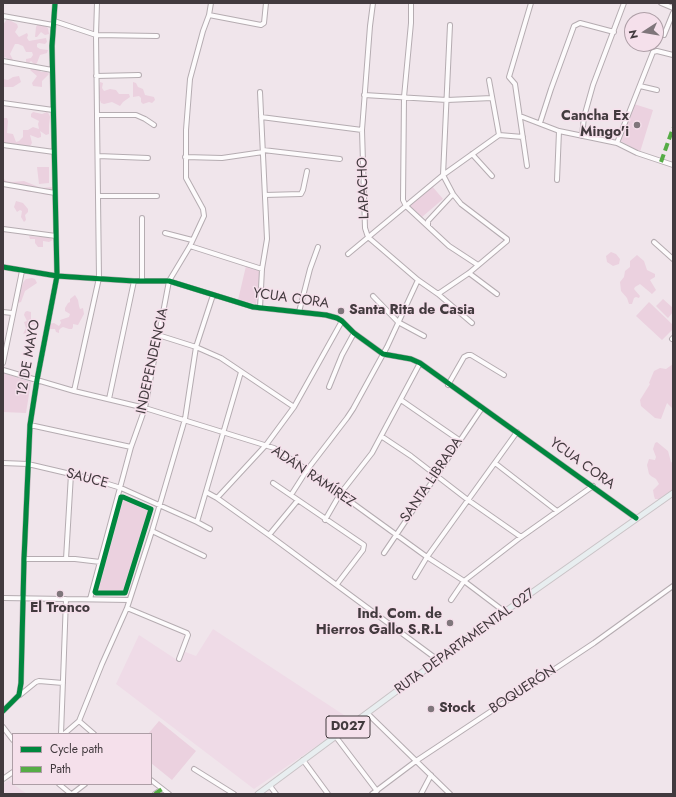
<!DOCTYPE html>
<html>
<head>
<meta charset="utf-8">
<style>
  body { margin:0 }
  #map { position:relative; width:676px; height:797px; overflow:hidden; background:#f0e5eb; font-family:Jost,sans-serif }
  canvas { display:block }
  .frame { position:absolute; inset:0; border:4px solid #423a3e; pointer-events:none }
  .legend { position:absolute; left:12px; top:733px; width:140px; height:52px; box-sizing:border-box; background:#f5e0eb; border:1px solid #ad9ea6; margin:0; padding:5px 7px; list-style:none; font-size:12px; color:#423a3e }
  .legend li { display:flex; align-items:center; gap:8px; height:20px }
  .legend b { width:20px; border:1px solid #ad9ea6 }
  .north { position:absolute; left:624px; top:12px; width:40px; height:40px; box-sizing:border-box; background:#f5e0eb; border:1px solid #ad9ea6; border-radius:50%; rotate:258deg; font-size:11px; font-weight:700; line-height:16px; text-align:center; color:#423a3e }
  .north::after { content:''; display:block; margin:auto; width:14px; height:18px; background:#7f767b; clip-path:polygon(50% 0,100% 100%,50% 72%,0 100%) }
</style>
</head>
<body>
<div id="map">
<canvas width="676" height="797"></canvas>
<div class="frame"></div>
<ul class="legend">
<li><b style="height:5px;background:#00873e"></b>Cycle path</li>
<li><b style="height:5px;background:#56ac46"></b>Path</li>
</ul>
<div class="north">N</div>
</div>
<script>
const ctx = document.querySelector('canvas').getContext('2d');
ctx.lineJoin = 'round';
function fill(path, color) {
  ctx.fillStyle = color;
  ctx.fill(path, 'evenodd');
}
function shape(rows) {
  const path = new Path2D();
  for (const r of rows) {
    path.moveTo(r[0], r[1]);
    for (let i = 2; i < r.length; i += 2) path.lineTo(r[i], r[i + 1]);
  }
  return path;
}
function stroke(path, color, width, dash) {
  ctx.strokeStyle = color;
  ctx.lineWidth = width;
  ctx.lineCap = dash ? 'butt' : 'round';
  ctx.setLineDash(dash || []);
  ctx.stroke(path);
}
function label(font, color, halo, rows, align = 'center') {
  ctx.font = font + ' Jost,sans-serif';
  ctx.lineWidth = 3;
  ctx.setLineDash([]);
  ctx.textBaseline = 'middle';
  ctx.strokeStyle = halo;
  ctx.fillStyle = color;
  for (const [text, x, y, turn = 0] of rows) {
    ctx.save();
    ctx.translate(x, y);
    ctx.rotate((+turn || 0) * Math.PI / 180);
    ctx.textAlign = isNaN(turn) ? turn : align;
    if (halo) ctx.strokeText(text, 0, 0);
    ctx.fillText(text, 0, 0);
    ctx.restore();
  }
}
fill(shape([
  [213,629,353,721,254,789,116,684,139,635,180,662,183,651,196,656],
  [9,780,13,784,27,794,3,794,3,784]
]), '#efdbe7');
fill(shape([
  [7,19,17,24,18,27,15,32,19,37,27,33,28,35,27,38,29,41,46,38,47,42,45,44,39,43,37,44,37,47,40,49,48,50,47,53,40,55,37,63,35,65,31,61,29,63,26,62,26,59,31,58,33,55,32,52,26,52,23,46,18,44,15,44,10,54,14,62,9,62,6,57,3,58,3,25],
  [38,24,42,24,48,28,49,34,45,35,41,32,37,37,35,37,36,27],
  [32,68,39,70,41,72,47,72,49,74,42,81,42,87,33,86,32,83,37,76,30,70],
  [19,76,21,82,13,87,3,87,3,79,8,80,13,77],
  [100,82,103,83,102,88,104,91,110,89,116,90,119,94,129,94,130,97,123,102,120,106,112,102,104,104,101,103,98,94],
  [133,82,136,83,138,87,143,89,145,95,154,97,155,100,152,103,149,102,143,104,141,102,141,98,139,96,133,97],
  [634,104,653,110,640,152,619,140],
  [33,112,42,114,47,112,49,114,50,117,49,125,49,134,46,135,40,131,41,134,41,137,38,138,30,135,32,143,29,148,9,143,3,144,4,118,7,118,8,121,7,133,13,134,16,142,19,141,23,137,23,130,28,130,33,127,39,129,38,124,39,121,31,117,31,114],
  [37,167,49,167,49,183,39,184],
  [3,178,6,181,12,182,24,181,41,188,53,187,53,190,52,193,48,195,42,194,37,191,28,192,3,184],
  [432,186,443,199,422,217,410,206],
  [16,201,23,203,28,209,28,212,25,215,26,220,24,222,21,217,22,211,20,210,17,212,14,207],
  [29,236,40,237,47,236,53,240,49,242,43,241,43,247,38,247,35,243,35,239,30,239],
  [611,252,616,254,620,259,619,264,613,266,607,262,606,256],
  [637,255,644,261,647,270,655,274,655,277,650,280,656,290,652,294,640,284,635,287,634,289,640,296,639,298,636,297,634,298,632,304,629,304,627,298,621,291,620,282,624,277,625,271,630,267,630,261],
  [246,266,261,270,256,304,238,300],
  [32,278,35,279,37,283,25,291,21,302,18,303,20,290,24,281,26,279],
  [75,295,78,300,79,306,80,309,83,308,84,314,78,325,73,324,73,327,72,329,69,329,63,327,61,328,59,330,59,333,56,332,55,329,49,329,48,324,54,323,59,326,61,323,60,320,69,317,70,314,65,311,65,308,68,303,70,302,70,299],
  [663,299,673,308,673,312,668,318,656,306],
  [649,302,673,325,673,329,662,340,636,316],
  [27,311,31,312,31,320,37,323,35,325,29,325,26,333,23,334,26,328,24,322,27,321,24,315,25,312],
  [673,364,673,409,667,403,661,419,655,418,641,406,640,400,650,384,649,383,654,371,660,368,666,369],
  [3,373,31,382,26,413,3,412],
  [657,442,668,451,671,462,673,463,673,490,661,499,655,499,654,496,653,490,659,484,656,479,651,476,649,474,647,465,649,459,655,460,656,457,653,449,655,443],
  [121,494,153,507,126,595,94,595],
  [159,721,196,751,172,780,151,763,151,734,148,734]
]), '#ebd1df');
const minor = shape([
  [373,3,370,26,362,130,365,228,368,237,418,280,438,294,472,323],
  [411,3,411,23,404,97,403,200,406,206,449,246,478,265],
  [661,3,673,8],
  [209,15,261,25,264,23,266,3],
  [3,16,53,25],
  [54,21,96,35,157,36],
  [664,35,673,13],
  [3,61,52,70],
  [96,76,139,75],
  [489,80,499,135],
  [640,86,657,90],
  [364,95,447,100,492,98],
  [3,103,53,110],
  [97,115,136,115,145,119,154,125],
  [520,116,559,131,617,143,653,52,657,51,673,55],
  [261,117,362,130],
  [540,123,551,89,574,26,580,23,614,32],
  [582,136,584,117,593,85,624,3],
  [617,143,637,153,673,165],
  [3,145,54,152],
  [263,150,340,159],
  [472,154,492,176],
  [98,156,148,158],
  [185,157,222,158,263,152],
  [527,166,515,84,509,77,531,3],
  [557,180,559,131],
  [3,184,55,193],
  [265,195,301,194,303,190,307,171],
  [98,196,157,196],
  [142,218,142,281],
  [428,226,428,221,453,194],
  [3,229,56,236],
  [165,233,192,240],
  [654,242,673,259],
  [190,246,262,269],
  [348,254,443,175,499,135,523,137],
  [3,267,57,276,134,281,169,281,253,307,326,315,337,318,342,321,354,333,383,354,411,359,420,363,636,518],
  [469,273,497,294],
  [438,294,469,273,507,241,507,239,461,204,453,194,443,175,450,25],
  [373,296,398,322,424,336],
  [260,308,262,269,267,239,260,92],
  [3,312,12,313],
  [299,312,310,269,318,247],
  [158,335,196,347,221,358,294,407],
  [672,339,673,338],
  [3,363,22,271],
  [3,370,74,391,145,408,274,448,307,470,427,557,464,581,505,612],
  [448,385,464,357,468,355,471,355,504,375],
  [329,387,342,355,354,333],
  [74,391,99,278,96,35,97,3],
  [109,399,134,281],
  [401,400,459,440],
  [30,425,131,447],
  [381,436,411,456,468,500,521,537],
  [3,463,28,464,92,479,121,488,197,522,210,529],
  [495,463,557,511],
  [273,483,364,545,363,550,337,584],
  [206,492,217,498,269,535,438,660],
  [291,495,307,470,347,418,353,409,387,347,418,280],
  [217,498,266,445,294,407,342,321],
  [325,520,340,494,372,453,420,363],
  [197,522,241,372],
  [152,531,204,556],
  [269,535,298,500],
  [384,553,482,408],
  [24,559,75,559,100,562],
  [66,559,71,474],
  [415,577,427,557,517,432],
  [3,598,129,600],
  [90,599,131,447,145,408,169,281,190,246,204,216,203,209,186,178,186,130,190,79,203,31,209,15,211,3],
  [451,600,464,581,521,537,593,486],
  [127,608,187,633,188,635,179,659],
  [20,695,36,682,39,681,63,683],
  [3,711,19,695,21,683,24,559,30,425,37,380,57,276,52,46,55,3],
  [367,713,450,794],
  [79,721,94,734],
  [3,727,13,740],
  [61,734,66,599],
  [64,734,79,721,102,664,127,608,152,531,185,419,196,347,213,295],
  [336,737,377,791],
  [303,760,328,794],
  [194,769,234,794],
  [3,779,13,772],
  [151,780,169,794],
  [59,784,71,794],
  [270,786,276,794],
  [72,794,85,784],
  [155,794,162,789],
  [372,794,416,761,594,643,673,586],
  [421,794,431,775]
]);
const major = shape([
  [258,794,483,627,673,493]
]);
stroke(minor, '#b5acb1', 6);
stroke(major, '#c9c3c6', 7);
stroke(minor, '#fdfbfc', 4);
stroke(major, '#e8eef0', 5);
stroke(shape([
  [661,162,673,128],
  [155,794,162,789]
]), '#56ac46', 4, [8, 4]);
stroke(shape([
  [3,267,57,276,134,281,169,281,253,307,326,315,337,318,342,321,354,333,383,354,411,359,420,363,636,518],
  [121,497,123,497,151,509,125,593,96,593,95,592,121,497],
  [3,711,19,695,21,683,24,559,30,425,37,380,57,276,52,46,55,3]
]), '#00873e', 5);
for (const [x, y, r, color] of [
  [637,125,4,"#7f767b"],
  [341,311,4,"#7f767b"],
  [60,594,4,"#7f767b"],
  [450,623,4,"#7f767b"],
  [431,709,4,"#7f767b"]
]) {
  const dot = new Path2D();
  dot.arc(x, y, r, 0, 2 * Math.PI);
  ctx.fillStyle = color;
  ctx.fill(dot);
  stroke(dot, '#f5e0eb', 1.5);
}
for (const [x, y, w] of [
  [348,727,44]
]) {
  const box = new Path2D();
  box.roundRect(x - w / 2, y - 11, w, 22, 3);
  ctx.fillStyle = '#f5e0eb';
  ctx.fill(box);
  stroke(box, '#423a3e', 1);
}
label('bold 13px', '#423a3e', null, [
  ["D027",348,727]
]);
label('bold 14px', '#423a3e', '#f5e0eb', [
  ["Cancha Ex",629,117],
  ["Mingo'i",629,133],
  ["Santa Rita de Casia",349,311,"left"],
  ["El Tronco",60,609,"center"],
  ["Ind. Com. de",442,615],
  ["Hierros Gallo S.R.L",442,631],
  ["Stock",439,709,"left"]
], 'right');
label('14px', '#423a3e', '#f5e0eb', [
  ["LAPACHO",364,188,-92],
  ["YCUA CORA",291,299,8],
  ["12 DE MAYO",29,358,-80],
  ["INDEPENDENCIA",153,361,-78],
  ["YCUA CORA",582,464,36],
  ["ADÁN RAMÍREZ",313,477,34],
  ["SAUCE",87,479,15],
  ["SANTA LIBRADA",432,480,-56],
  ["RUTA DEPARTAMENTAL 027",465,642,-36],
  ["BOQUERÓN",523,690,-33]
]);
</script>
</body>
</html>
